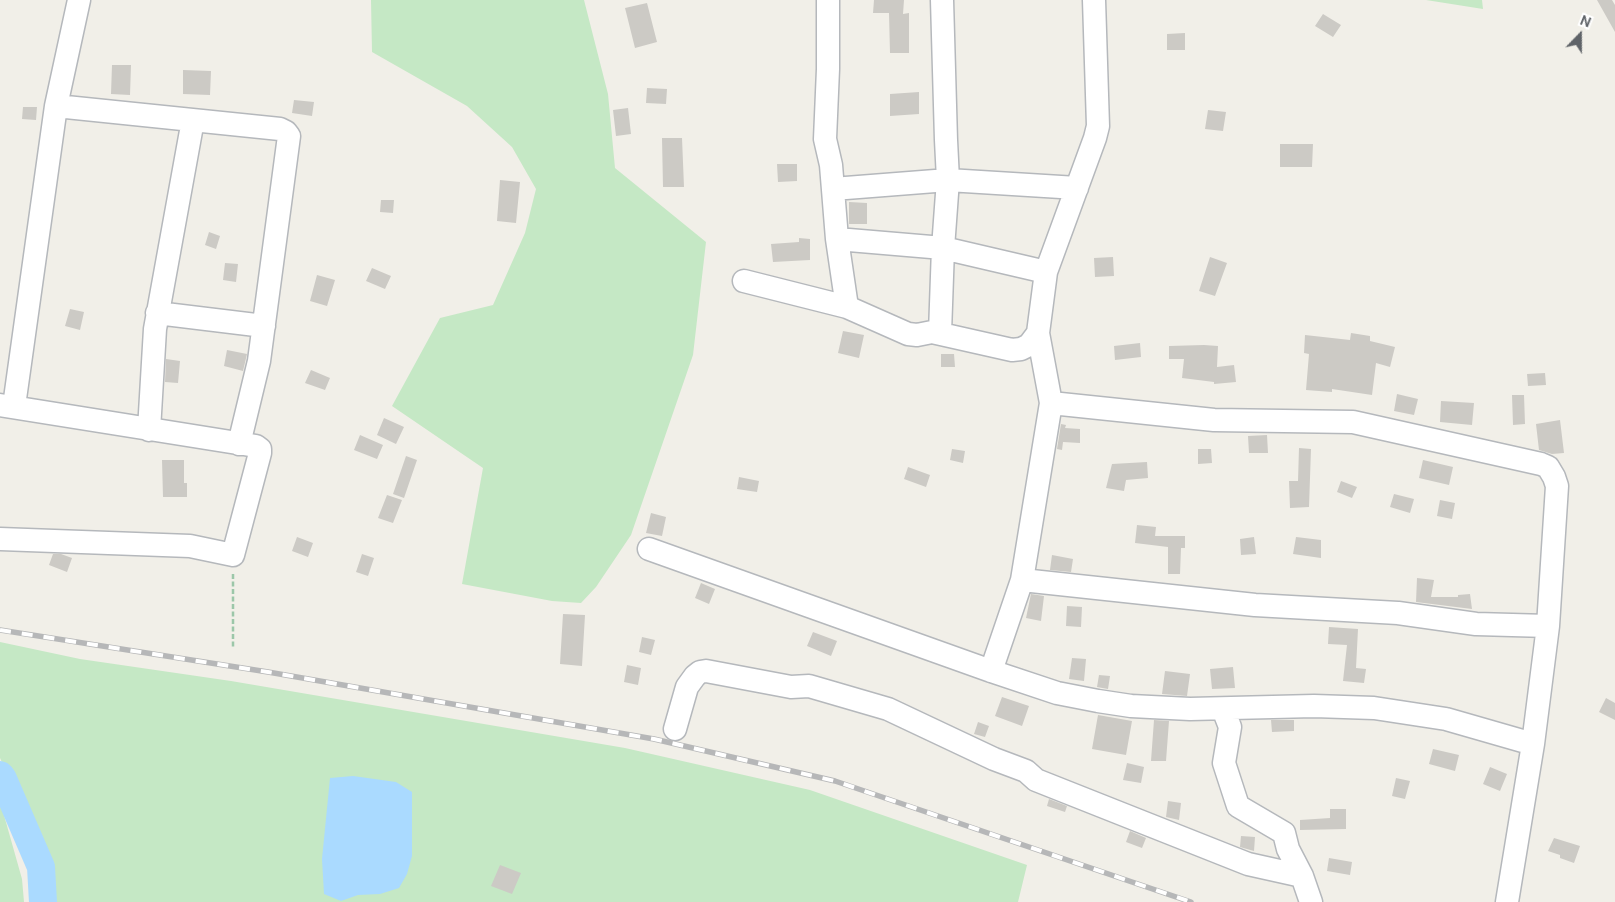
<!DOCTYPE html>
<html>
<head>
<meta charset="utf-8">
<style>
  body { margin:0 }
  #map { position:relative; width:1615px; height:902px; overflow:hidden; background:#f1efe8; font-family:"DM Sans",sans-serif }
  canvas { display:block }
  .north { position:absolute; left:1555px; top:10px; width:50px; height:50px; -webkit-text-stroke:4px #fff; paint-order:stroke; rotate:22deg; font-size:14px; font-weight:700; line-height:20px; text-align:center; color:#5f6368 }
  .north::after { content:''; display:block; margin:auto; width:18px; height:22px; background:#5f6368; clip-path:polygon(50% 0,100% 100%,50% 72%,0 100%) }
</style>
</head>
<body>
<div id="map">
<canvas width="1615" height="902"></canvas>
<div class="north">N</div>
</div>
<script>
const ctx = document.querySelector('canvas').getContext('2d');
ctx.lineJoin = 'round';
function fill(path, color) {
  ctx.fillStyle = color;
  ctx.fill(path, 'evenodd');
}
function shape(rows) {
  const path = new Path2D();
  for (const r of rows) {
    path.moveTo(r[0], r[1]);
    for (let i = 2; i < r.length; i += 2) path.lineTo(r[i], r[i + 1]);
  }
  return path;
}
function stroke(path, color, width, dash) {
  ctx.strokeStyle = color;
  ctx.lineWidth = width;
  ctx.lineCap = dash ? 'butt' : 'round';
  ctx.setLineDash(dash || []);
  ctx.stroke(path);
}
fill(shape([
  [371,0,584,0,608,94,615,168,706,242,693,355,631,535,596,587,581,603,552,601,462,584,483,468,392,406,440,318,493,305,525,233,536,189,512,147,467,106,372,52],
  [1426,0,1482,0,1483,9],
  [0,642,80,659,231,681,625,748,810,790,1027,865,1018,902,54,902,51,869,0,758],
  [0,801,22,879,24,902,0,902]
]), '#c5e8c5');
fill(shape([
  [353,776,396,782,412,792,412,856,407,874,399,888,380,894,358,895,341,901,324,894,322,859,330,778]
]), '#aadaff');
stroke(shape([
  [0,775,3,779,41,867,43,902]
]), '#aadaff', 28);
fill(shape([
  [874,0,904,0,903,14,909,13,909,53,890,53,889,13,873,13],
  [1597,0,1612,0,1615,5,1615,32],
  [647,3,657,42,635,48,625,8],
  [1323,14,1341,25,1333,37,1315,26],
  [1185,33,1185,50,1167,50,1167,34],
  [112,65,131,65,130,95,111,94],
  [183,70,211,71,210,95,183,94],
  [647,88,667,89,666,104,646,103],
  [919,92,919,114,890,116,890,94],
  [294,100,314,102,312,116,292,113],
  [23,107,37,107,36,120,22,119],
  [628,108,631,134,616,136,613,110],
  [1208,110,1226,112,1223,131,1205,129],
  [662,138,682,138,684,187,663,187],
  [1280,144,1313,144,1312,167,1280,167],
  [777,164,797,164,797,181,778,182],
  [500,180,520,182,516,223,497,221],
  [381,200,394,200,393,213,380,212],
  [849,202,867,203,867,224,849,224],
  [209,232,220,236,216,249,205,245],
  [799,238,810,239,810,260,773,262,771,244,799,242],
  [1113,257,1114,276,1095,277,1094,258],
  [1210,257,1227,263,1215,296,1199,291],
  [225,263,238,264,236,282,223,280],
  [372,268,391,276,385,289,366,281],
  [317,275,335,280,327,306,310,301],
  [70,309,84,312,80,330,65,326],
  [843,331,864,335,859,358,838,353],
  [1351,333,1370,336,1370,341,1395,347,1390,367,1376,363,1372,395,1332,389,1332,392,1306,390,1309,354,1304,353,1305,335,1350,340],
  [1140,343,1141,357,1115,360,1114,346],
  [1204,345,1218,346,1217,367,1234,365,1236,382,1214,384,1214,382,1182,378,1184,359,1169,359,1169,346],
  [227,350,247,354,243,371,224,366],
  [941,354,954,354,955,367,941,367],
  [166,359,180,361,178,383,165,382],
  [311,370,330,378,325,390,305,383],
  [1545,373,1546,385,1528,386,1527,374],
  [1397,394,1418,399,1414,415,1394,411],
  [1512,395,1524,395,1525,424,1513,425],
  [1441,401,1474,403,1472,425,1440,422],
  [384,418,404,427,396,444,377,435],
  [1560,420,1564,453,1552,454,1539,450,1536,424],
  [1061,424,1066,425,1065,428,1080,429,1080,443,1063,442,1062,450,1057,449],
  [360,435,383,445,377,459,354,450],
  [1267,435,1268,453,1249,453,1248,436],
  [1299,448,1311,449,1309,507,1290,508,1289,481,1298,481],
  [952,449,965,451,963,463,950,460],
  [1198,449,1211,449,1212,463,1198,464],
  [406,456,417,460,404,498,393,494],
  [162,460,184,460,184,483,187,483,187,497,163,497],
  [1423,460,1453,467,1449,485,1419,478],
  [1147,462,1148,478,1126,480,1124,491,1106,488,1112,464],
  [908,467,930,475,926,487,904,479],
  [739,477,759,481,757,492,737,489],
  [1341,481,1357,487,1352,498,1337,492],
  [1394,494,1414,499,1410,513,1390,507],
  [387,495,402,500,393,523,378,518],
  [1440,500,1455,503,1452,519,1437,516],
  [651,513,666,517,662,536,646,533],
  [1137,525,1156,527,1155,536,1185,536,1185,548,1181,548,1180,574,1168,574,1168,547,1135,543],
  [297,537,313,543,308,557,292,551],
  [1254,537,1256,554,1241,555,1240,539],
  [1296,537,1321,540,1321,558,1293,554],
  [53,554,61,554,72,558,67,572,49,565],
  [362,554,374,558,368,576,356,572],
  [1052,555,1073,559,1071,572,1050,570],
  [1417,578,1434,580,1431,597,1458,597,1458,595,1470,594,1472,609,1416,602],
  [701,583,715,589,709,604,695,598],
  [1031,594,1044,596,1041,621,1026,618],
  [1067,606,1082,607,1081,627,1066,626],
  [563,614,585,615,582,666,560,664],
  [1329,627,1358,629,1356,668,1366,669,1364,683,1343,681,1347,645,1328,644],
  [813,632,837,641,831,656,807,646],
  [642,637,655,640,651,655,639,652],
  [1072,658,1086,659,1084,681,1069,679],
  [627,665,641,668,638,685,624,682],
  [1233,667,1235,688,1212,689,1210,669],
  [1165,671,1190,674,1187,696,1162,694],
  [1099,675,1110,676,1108,689,1097,687],
  [1002,697,1029,706,1022,726,995,716],
  [1606,698,1615,703,1615,720,1599,712],
  [1098,715,1132,721,1126,755,1092,749],
  [1154,720,1169,721,1166,761,1151,761],
  [1271,720,1294,720,1294,731,1272,732],
  [978,722,989,726,985,737,974,734],
  [1433,749,1459,755,1455,771,1429,764],
  [1127,763,1144,767,1141,783,1123,780],
  [1490,767,1507,774,1500,791,1483,784],
  [1396,778,1410,781,1405,799,1392,796],
  [1049,799,1067,806,1065,812,1047,806],
  [1168,801,1181,803,1179,820,1166,817],
  [1330,809,1346,809,1346,829,1300,830,1300,820,1330,818],
  [1130,831,1146,838,1142,848,1126,842],
  [1241,836,1255,837,1254,851,1240,847],
  [1554,838,1580,846,1574,863,1560,858,1560,855,1548,851],
  [1329,858,1352,862,1350,875,1327,871],
  [500,865,521,873,512,894,491,886]
]), '#cccac5');
const minor = shape([
  [828,0,828,69,825,139,831,165,837,239,847,307],
  [56,106,280,129,286,132,289,136,259,361,239,444],
  [833,189,948,180,1077,188],
  [837,239,943,248,1046,272],
  [744,281,847,307,908,334,917,335,932,332,1012,350,1021,349,1029,345,1038,333],
  [157,313,264,326],
  [940,333,943,248,948,180,946,140,942,0],
  [1051,403,1214,420,1353,422,1541,464,1548,467,1554,477,1557,486,1548,626,1533,744,1507,902],
  [0,405,256,446,260,449,260,453,233,555,190,546,0,539],
  [14,406,56,106,79,0],
  [149,430,155,329,193,120],
  [649,549,991,671,1057,693,1098,701,1131,706,1190,709,1314,706,1374,708,1446,719,1533,744],
  [1022,580,1255,605,1398,613,1476,624,1548,626],
  [991,671,1022,580,1051,403,1038,333,1046,272,1095,138,1098,126,1094,0],
  [1223,709,1230,727,1224,763,1238,806,1284,833,1288,849,1302,876,1311,902],
  [675,729,687,687,695,676,700,672,706,671,791,687,809,686,888,709,994,759,1026,771,1036,780,1248,864,1302,876]
]);
stroke(minor, '#b5b8bc', 25);
stroke(shape([
  [233,574,233,649]
]), '#9cc7a9', 2.5, [5, 2.5]);
stroke(minor, '#fff', 22);
const rail = shape([
  [0,630,268,672,654,739,835,781,1191,902]
]);
stroke(rail, '#b6b7b8', 5.5);
stroke(rail, '#fff', 4, [11]);
</script>
</body>
</html>
